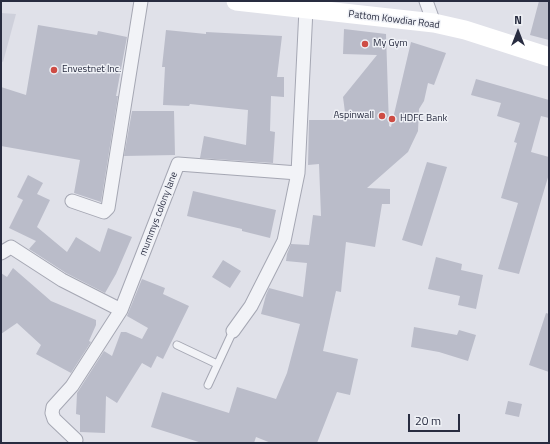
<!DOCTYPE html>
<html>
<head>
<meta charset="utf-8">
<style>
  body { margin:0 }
  #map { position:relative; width:550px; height:444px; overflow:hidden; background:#e0e1e9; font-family:"Titillium Web",sans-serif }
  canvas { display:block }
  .frame { position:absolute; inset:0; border:2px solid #282c40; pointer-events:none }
  .north { position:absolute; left:498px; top:12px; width:40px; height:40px; -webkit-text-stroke:3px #eff1f6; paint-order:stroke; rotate:0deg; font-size:11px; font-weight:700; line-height:16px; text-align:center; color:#282c40 }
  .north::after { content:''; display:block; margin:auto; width:14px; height:18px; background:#282c40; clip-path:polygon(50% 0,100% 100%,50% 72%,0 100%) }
  .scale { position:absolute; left:408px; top:414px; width:52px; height:18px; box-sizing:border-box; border:2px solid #282c40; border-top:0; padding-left:5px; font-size:12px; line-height:14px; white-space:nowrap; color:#282c40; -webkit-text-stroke:3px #eff1f6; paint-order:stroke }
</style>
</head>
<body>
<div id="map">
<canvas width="550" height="444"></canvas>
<div class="frame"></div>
<div class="north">N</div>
<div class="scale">20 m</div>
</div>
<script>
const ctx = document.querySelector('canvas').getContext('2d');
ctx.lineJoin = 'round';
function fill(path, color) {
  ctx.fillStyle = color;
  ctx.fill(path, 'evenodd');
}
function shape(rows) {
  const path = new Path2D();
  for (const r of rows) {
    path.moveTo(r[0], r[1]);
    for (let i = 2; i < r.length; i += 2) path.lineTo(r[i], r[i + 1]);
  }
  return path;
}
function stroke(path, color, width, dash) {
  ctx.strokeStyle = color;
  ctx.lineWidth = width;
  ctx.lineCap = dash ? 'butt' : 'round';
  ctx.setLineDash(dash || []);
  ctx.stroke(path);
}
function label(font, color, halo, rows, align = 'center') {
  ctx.font = font + ' "Titillium Web",sans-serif';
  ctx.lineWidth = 3;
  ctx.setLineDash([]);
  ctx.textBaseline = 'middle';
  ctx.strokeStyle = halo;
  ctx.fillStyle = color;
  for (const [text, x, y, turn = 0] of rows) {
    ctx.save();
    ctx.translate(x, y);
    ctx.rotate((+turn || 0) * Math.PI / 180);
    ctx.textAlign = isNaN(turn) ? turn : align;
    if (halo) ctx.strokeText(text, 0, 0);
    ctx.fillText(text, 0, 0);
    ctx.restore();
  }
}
fill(shape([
  [1,13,16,14,3,62,1,61]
]), '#ced0db');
fill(shape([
  [539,1,549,1,549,40,530,35],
  [38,25,97,35,98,31,127,37,116,96,118,96,101,202,74,193,80,160,1,146,1,87,26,95],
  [344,29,386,34,389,126,391,127,411,42,446,53,434,85,428,83,424,101,419,109,418,131,408,152,367,188,390,189,390,204,382,204,375,247,346,242,341,292,336,291,323,351,358,359,350,395,337,392,317,443,271,443,256,437,254,443,202,443,151,427,162,392,229,413,237,387,276,399,287,373,300,324,261,314,266,295,269,288,303,297,307,263,286,261,287,254,291,244,309,245,313,215,321,216,319,164,308,165,309,120,346,120,343,97,377,55,343,54],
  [166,30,206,34,206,32,282,36,277,77,284,77,284,97,271,96,270,131,275,132,273,163,200,158,204,136,246,145,248,110,190,104,189,106,163,105,165,67,162,67],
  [476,79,549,100,549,118,541,116,531,152,549,157,549,174,519,274,498,269,518,203,501,198,517,143,514,142,520,123,497,116,501,103,471,95],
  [132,111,174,111,175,155,124,156],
  [427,162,447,167,422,246,402,240],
  [28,175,43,183,37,194,50,200,37,227,67,252,76,237,100,252,108,228,132,237,116,274,105,293,66,273,29,249,36,241,9,228,23,200,17,197],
  [193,191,276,210,270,238,242,231,242,229,187,216],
  [436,257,462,264,461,270,483,275,476,309,458,305,460,296,428,289],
  [223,260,241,271,230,288,212,277],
  [13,268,51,301,96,320,96,325,89,341,91,342,71,373,36,354,41,345,17,323,1,334,1,273,7,277],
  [142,279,165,288,163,294,189,306,163,359,157,356,151,368,142,363,117,403,106,396,105,433,80,432,80,415,76,414,77,393,104,351,112,356,121,332,126,332,142,339,148,328,127,316],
  [546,313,549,314,549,372,529,365],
  [414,327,457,335,459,330,476,335,468,361,439,352,411,347],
  [508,401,522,404,519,417,505,414]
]), '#babcc9');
const lane = shape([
  [177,345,217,364],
  [208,385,233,331]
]);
const street = shape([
  [426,1,434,23],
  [72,201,104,212,108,208,141,1],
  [1,253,11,247,62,280,121,310,178,164,298,173,306,9],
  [233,331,251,306,284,241,298,173],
  [76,440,54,419,52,413,53,407,72,386,121,310]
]);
stroke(lane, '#a5a7b3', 9);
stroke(street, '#a5a7b3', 15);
stroke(lane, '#f2f3f7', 7);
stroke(street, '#f2f3f7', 13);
stroke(shape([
  [236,1,434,23,465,30,549,57]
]), '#fff', 19);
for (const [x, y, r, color] of [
  [365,44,4,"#ce4c44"],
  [54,70,4,"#ce4c44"],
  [382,116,4,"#ce4c44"],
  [392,119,4,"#ce4c44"]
]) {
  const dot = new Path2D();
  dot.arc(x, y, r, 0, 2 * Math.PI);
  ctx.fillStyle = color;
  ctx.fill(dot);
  stroke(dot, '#eff1f6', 1.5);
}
label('10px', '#282c40', '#eff1f6', [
  ["Pattom Kowdiar Road",394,20,7],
  ["mummys colony lane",159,214,-69]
]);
label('10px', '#282c40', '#eff1f6', [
  ["My Gym",373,44],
  ["Envestnet Inc.",62,70],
  ["Aspinwall",374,116,"right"],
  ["HDFC Bank",400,119]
], 'left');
</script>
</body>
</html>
